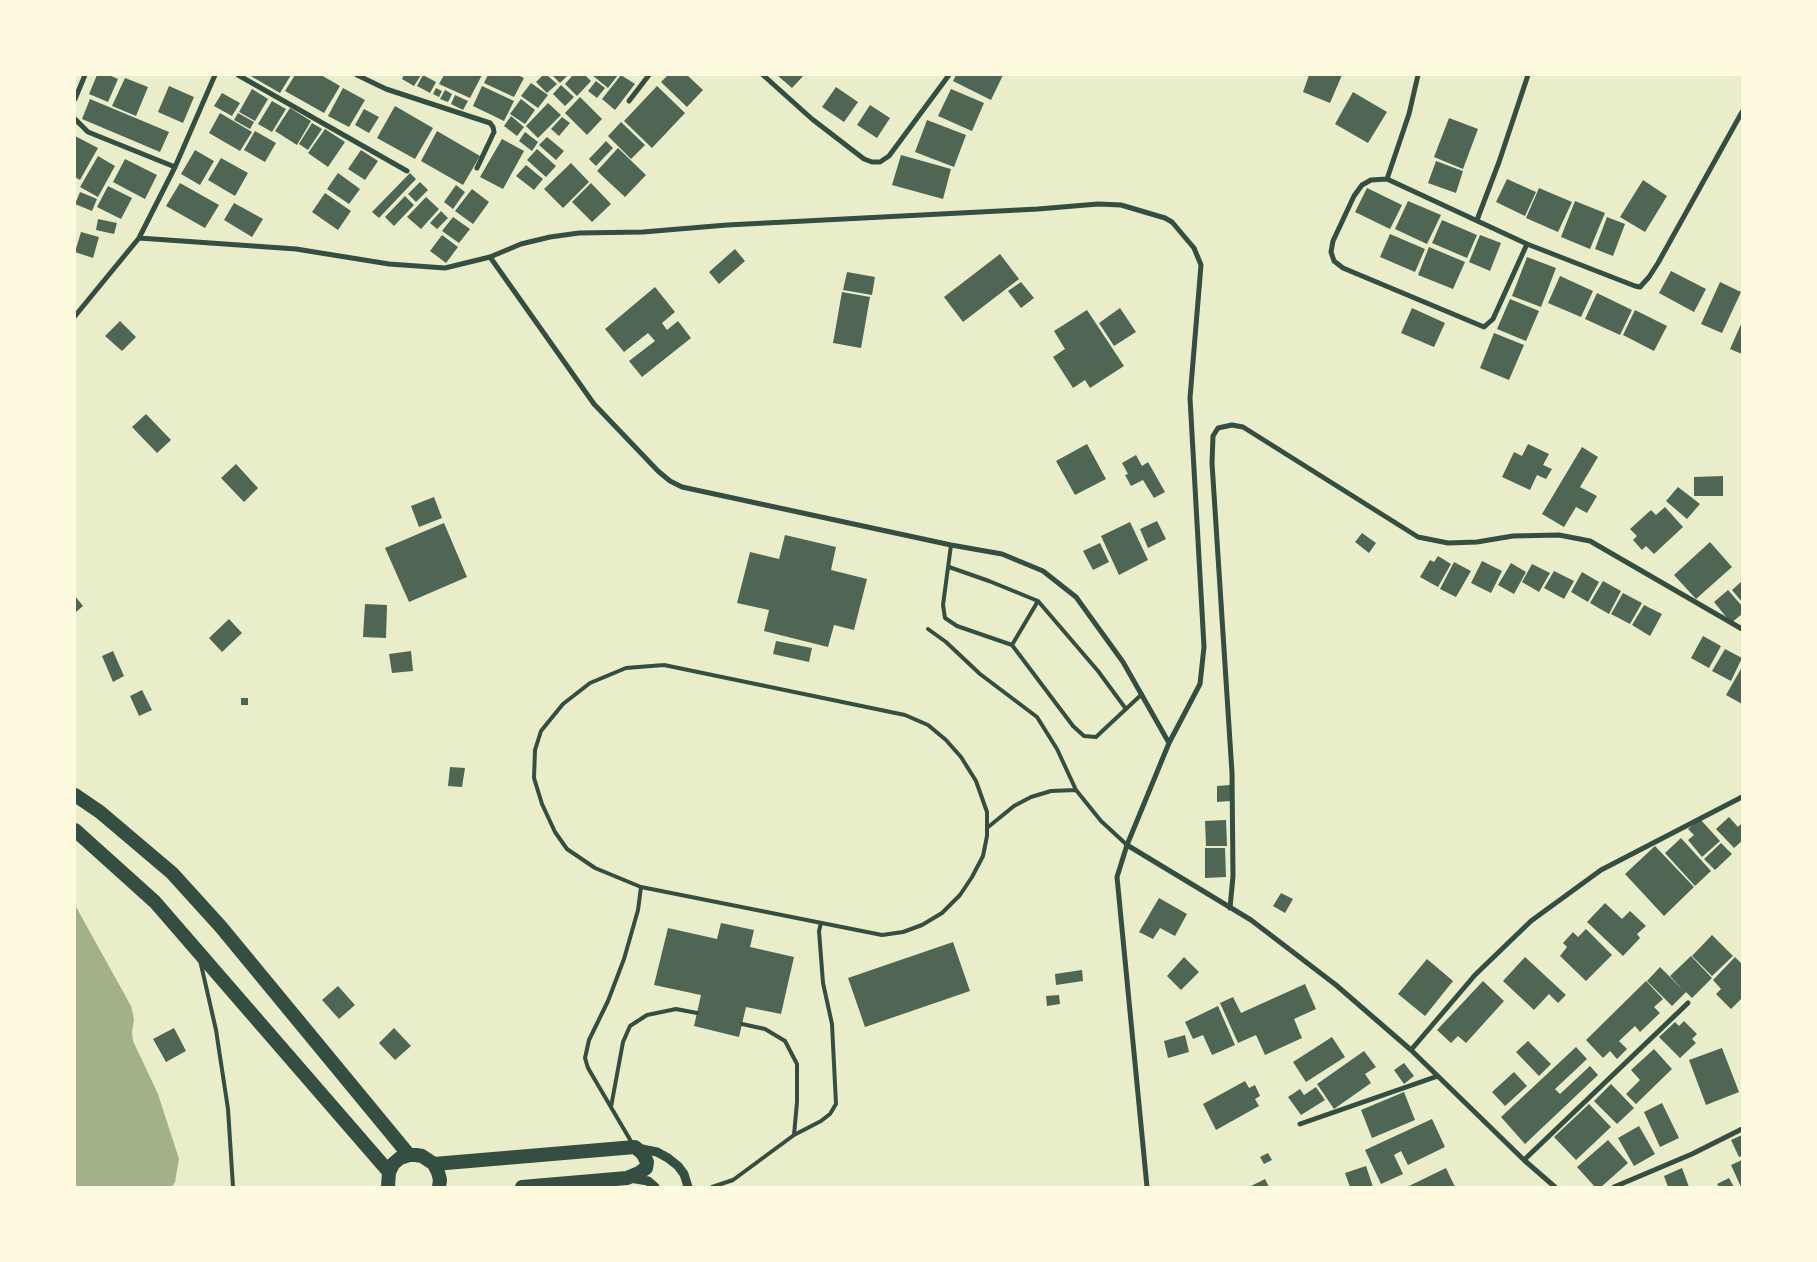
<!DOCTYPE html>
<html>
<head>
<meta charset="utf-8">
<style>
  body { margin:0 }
  #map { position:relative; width:1817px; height:1262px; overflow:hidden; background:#e9edc9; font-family:Helvetica,sans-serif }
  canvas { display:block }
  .frame { position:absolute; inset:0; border:76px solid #fefae0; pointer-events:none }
</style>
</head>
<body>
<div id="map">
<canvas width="1817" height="1262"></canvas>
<div class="frame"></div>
</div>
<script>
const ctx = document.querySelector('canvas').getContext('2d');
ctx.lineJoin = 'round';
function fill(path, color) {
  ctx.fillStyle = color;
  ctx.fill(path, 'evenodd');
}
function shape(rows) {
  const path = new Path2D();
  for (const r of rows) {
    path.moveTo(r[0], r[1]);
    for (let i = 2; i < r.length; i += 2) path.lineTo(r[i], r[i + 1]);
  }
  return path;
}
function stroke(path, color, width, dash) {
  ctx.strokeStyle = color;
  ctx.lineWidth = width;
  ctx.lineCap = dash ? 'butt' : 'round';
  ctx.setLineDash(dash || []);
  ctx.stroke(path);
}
fill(shape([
  [75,905,131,1006,134,1019,132,1032,133,1041,158,1094,179,1159,175,1182,172,1187,75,1187]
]), '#a3b18a');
fill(shape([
  [97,75,109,75,118,79,108,102,89,94],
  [249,75,291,75,280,93],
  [295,75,321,75,340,86,324,113,285,91],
  [404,75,421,75,414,86,402,79],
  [423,75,436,82,430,93,417,86],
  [444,75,482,75,470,98,439,84],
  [488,75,518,75,524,78,514,97,484,83],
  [543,75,547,75,557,84,547,93,536,82],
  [552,75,568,75,560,83],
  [573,75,585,75,591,81,577,96,565,84],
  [592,75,618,75,608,88],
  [621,75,635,84,615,110,602,99],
  [668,75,687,75,703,90,687,107,661,82],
  [777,75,804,75,792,88],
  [956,75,1003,75,991,100,953,81],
  [1309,75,1342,75,1330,103,1303,92],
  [125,78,148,87,136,116,112,106],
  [596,81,605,88,597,98,588,91],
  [531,83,548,95,538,108,521,96],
  [561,85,574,97,565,106,553,94],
  [169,86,194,97,183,123,158,112],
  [482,86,514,101,504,121,473,106],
  [657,86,685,113,652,148,624,121],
  [836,87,858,102,844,122,822,107],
  [343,88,365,100,349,127,328,116],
  [436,88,442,91,439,97,433,94],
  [252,89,268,99,255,121,239,112],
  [951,89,984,103,972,131,938,116],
  [445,90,452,94,448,102,440,99],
  [1353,92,1387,112,1368,143,1335,124],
  [222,93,240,103,232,116,214,106],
  [455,95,468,101,463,110,451,104],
  [580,97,602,119,587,135,565,113],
  [90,99,169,132,160,152,82,119],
  [521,99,535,110,525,124,510,114],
  [272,101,286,109,272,132,258,124],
  [548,103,561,115,538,138,526,126],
  [870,105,890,118,877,138,857,125],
  [395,106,433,128,415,159,377,138],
  [290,108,311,121,297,145,275,131],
  [364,109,379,117,369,133,355,125],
  [220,113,252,132,240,151,209,133],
  [238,113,254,122,250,129,234,120],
  [511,116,524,127,517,136,504,126],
  [562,117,570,123,559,136,551,129],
  [1449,118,1478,129,1463,169,1434,157],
  [927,120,966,135,954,167,915,152],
  [621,122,645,145,631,159,608,136],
  [312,123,322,129,308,150,299,144],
  [325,129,345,142,328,167,308,153],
  [255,131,276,143,265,162,244,150],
  [437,131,480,156,463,185,421,161],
  [525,132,538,142,532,151,519,141],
  [75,136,98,148,80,180,75,177],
  [547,137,564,151,556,160,539,145],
  [502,139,524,151,503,189,480,177],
  [606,141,613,148,596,166,589,159],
  [618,148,646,175,625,197,597,171],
  [537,149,556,166,546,177,527,160],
  [195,150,214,161,200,185,181,174],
  [361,150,378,161,365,180,348,169],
  [901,155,951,169,943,199,892,185],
  [98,156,115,166,98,197,80,187],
  [221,158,248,173,235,196,208,180],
  [125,159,157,175,145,199,113,182],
  [1436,161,1463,171,1456,193,1428,183],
  [571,163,589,182,563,208,544,189],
  [526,165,543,179,534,190,516,176],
  [338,173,360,189,349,204,327,189],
  [410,173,416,179,379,218,372,212],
  [1507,179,1536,192,1525,216,1496,202],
  [1643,180,1667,196,1645,232,1620,217],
  [420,182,428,190,416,202,408,194],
  [180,183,219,205,205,228,166,206],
  [591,183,611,204,592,222,572,202],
  [456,185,465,192,453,209,444,202],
  [108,186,132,198,121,219,97,207],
  [1367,188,1402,205,1390,229,1355,212],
  [1539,188,1572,202,1558,232,1526,218],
  [472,189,489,202,473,224,455,211],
  [80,192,97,199,92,211,75,204],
  [325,193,351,211,338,230,312,212],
  [405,196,414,205,394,226,385,217],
  [426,197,439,209,421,229,407,217],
  [1408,201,1441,215,1427,244,1395,229],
  [1575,201,1605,213,1590,249,1561,237],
  [234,203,263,219,252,237,224,220],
  [441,211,448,218,437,229,430,223],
  [453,217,470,229,459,243,442,231],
  [1607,217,1625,224,1613,256,1595,249],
  [98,219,117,223,114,234,96,230],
  [1442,220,1477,235,1467,258,1432,243],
  [81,232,99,237,93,258,75,252],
  [1390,234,1425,249,1415,272,1380,257],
  [442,235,458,247,446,263,430,251],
  [1480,235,1501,243,1490,271,1469,262],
  [1429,247,1465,262,1453,289,1418,275],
  [735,249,745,261,719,284,709,272],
  [1000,254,1019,279,963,322,944,297],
  [1527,257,1556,268,1541,307,1512,296],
  [1671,271,1706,289,1694,312,1659,293],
  [847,272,875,277,872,295,843,290],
  [1560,276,1593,291,1581,317,1548,303],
  [1021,282,1034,298,1021,308,1008,291],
  [1720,282,1741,292,1722,333,1701,324],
  [655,287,675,312,662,323,667,330,678,321,691,338,642,377,629,361,655,341,648,333,624,352,605,329],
  [842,292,870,297,861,348,833,343],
  [1597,293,1632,310,1620,335,1585,319],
  [1510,299,1539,311,1526,341,1497,329],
  [1120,308,1136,332,1114,346,1099,323],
  [1412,308,1445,323,1434,347,1401,333],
  [1087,310,1124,366,1090,388,1085,380,1073,388,1053,357,1065,349,1054,331],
  [1635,310,1667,326,1654,351,1623,335],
  [120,321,136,337,122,351,105,336],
  [1742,322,1742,354,1730,349],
  [1494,333,1524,345,1509,380,1480,368],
  [146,414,171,440,157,453,132,427],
  [1087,444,1106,479,1075,495,1056,461],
  [1528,444,1549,454,1543,465,1552,469,1546,479,1537,475,1530,490,1502,477,1514,452,1522,456],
  [1582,447,1598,457,1580,487,1597,496,1587,513,1576,507,1564,527,1542,514],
  [1136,455,1142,466,1148,462,1165,492,1154,498,1143,480,1131,486,1125,475,1128,474,1122,463],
  [236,464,258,488,244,502,221,478],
  [1723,476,1723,496,1694,496,1694,477],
  [1678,487,1700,504,1687,519,1666,501],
  [434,497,442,518,419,527,411,506],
  [1665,507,1683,527,1654,554,1646,546,1642,550,1633,540,1637,536,1630,529,1651,510,1656,515],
  [1157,521,1166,539,1148,548,1140,529],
  [1130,522,1148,560,1119,575,1101,536],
  [444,523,467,577,409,602,385,548],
  [1362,533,1376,543,1369,553,1355,542],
  [785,535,836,547,831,570,867,579,854,630,834,625,828,647,764,631,769,610,737,603,750,552,779,559],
  [1710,542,1732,567,1696,599,1674,575],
  [1100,543,1109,562,1093,570,1083,551],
  [1438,556,1451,564,1438,587,1420,577,1430,560,1434,562],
  [1482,561,1502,571,1491,593,1471,583],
  [1454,562,1471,571,1456,597,1440,589],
  [1511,563,1526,572,1514,594,1498,585],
  [1532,564,1550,573,1539,592,1522,582],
  [1554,571,1574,581,1564,599,1544,588],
  [1582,572,1599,582,1588,602,1571,592],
  [1603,581,1621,591,1609,614,1590,603],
  [1742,581,1742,602,1732,590],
  [1728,590,1742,606,1742,614,1731,623,1714,602],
  [1623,593,1642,603,1630,624,1611,614],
  [75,596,83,606,75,613],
  [365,604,387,605,386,638,363,637],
  [1644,605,1662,614,1650,636,1632,625],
  [229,619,242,633,222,652,209,638],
  [1703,636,1721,646,1709,668,1691,658],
  [776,641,812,648,809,662,773,654],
  [1725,649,1742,658,1731,681,1712,671],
  [113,651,124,676,113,682,102,656],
  [411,651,413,671,392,673,389,654],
  [1742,667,1742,704,1726,695],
  [142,690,152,710,139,716,130,696],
  [241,698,248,698,248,705,241,705],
  [450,767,465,768,462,787,448,786],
  [1230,785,1230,801,1217,802,1217,786],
  [1729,817,1738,827,1742,823,1742,841,1734,848,1716,829],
  [1700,819,1720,841,1702,857,1688,840,1694,835,1688,829],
  [1226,820,1227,846,1206,846,1205,821],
  [1681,838,1711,871,1695,886,1665,853],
  [1721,843,1732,854,1715,870,1704,859],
  [1655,846,1694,887,1664,916,1625,874],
  [1205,848,1225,848,1226,877,1205,878],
  [1281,893,1293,899,1285,913,1273,906],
  [1159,898,1187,914,1175,936,1160,928,1153,939,1139,932],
  [1605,903,1622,919,1630,911,1646,926,1637,934,1640,938,1623,956,1587,922],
  [721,923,754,930,750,947,794,957,781,1014,746,1007,739,1037,694,1026,701,995,654,985,668,928,717,939],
  [1586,929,1612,955,1586,981,1560,956,1567,947,1563,943,1573,932,1578,937],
  [1712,935,1733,956,1712,976,1692,956],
  [953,942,970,991,865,1027,848,978],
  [1691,956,1712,978,1692,998,1686,992,1672,1006,1647,981,1660,967,1683,990,1670,976],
  [1184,957,1199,972,1181,990,1167,976],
  [1525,957,1566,995,1558,1003,1549,994,1534,1010,1503,981],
  [1735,957,1742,964,1742,998,1731,1009,1716,994,1721,989,1713,980],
  [1427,959,1453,981,1425,1016,1398,994],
  [1082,970,1083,981,1056,985,1055,974],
  [1483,981,1504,1001,1466,1043,1458,1036,1451,1043,1437,1030],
  [1646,981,1663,999,1654,1007,1660,1013,1640,1032,1635,1026,1619,1041,1627,1049,1617,1059,1610,1051,1603,1058,1586,1040],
  [1305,984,1316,1009,1294,1019,1302,1038,1265,1055,1256,1035,1238,1043,1220,1003,1233,997,1241,1013],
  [338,986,355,1005,339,1019,322,1000],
  [1059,995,1060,1004,1047,1006,1046,996],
  [1218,1006,1235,1045,1212,1055,1203,1035,1193,1039,1185,1022],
  [1684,1021,1697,1034,1692,1039,1696,1043,1680,1058,1659,1037,1675,1022,1679,1026],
  [174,1028,186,1051,166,1062,153,1039],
  [394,1028,411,1046,395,1060,379,1043],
  [1185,1035,1189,1052,1168,1058,1164,1041],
  [1332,1037,1345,1057,1306,1082,1293,1062],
  [1528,1041,1551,1064,1539,1076,1516,1052],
  [1576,1047,1587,1059,1555,1089,1560,1094,1590,1066,1598,1075,1525,1144,1501,1117],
  [1722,1048,1739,1092,1706,1105,1689,1060],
  [1654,1049,1672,1069,1636,1104,1626,1094,1640,1080,1631,1070],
  [1364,1051,1376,1067,1365,1074,1371,1083,1334,1109,1317,1084],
  [1404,1063,1414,1076,1404,1084,1394,1070],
  [1514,1072,1527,1086,1505,1106,1492,1092],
  [1245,1081,1249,1088,1255,1085,1260,1096,1255,1099,1259,1106,1216,1130,1203,1104],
  [1611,1084,1634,1108,1617,1124,1594,1101],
  [1316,1087,1325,1100,1301,1115,1288,1097,1300,1089,1304,1095],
  [1404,1092,1415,1120,1372,1138,1361,1110],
  [1662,1103,1679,1138,1660,1147,1644,1112],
  [1589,1104,1611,1127,1576,1160,1554,1137],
  [1432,1119,1445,1147,1408,1165,1401,1151,1394,1155,1403,1174,1381,1184,1365,1150],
  [1639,1126,1655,1154,1634,1166,1618,1138],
  [1742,1135,1742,1156,1739,1157,1731,1140],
  [1608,1140,1628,1163,1601,1187,1595,1187,1577,1167],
  [1268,1153,1272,1160,1264,1164,1260,1157],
  [1742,1160,1742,1187,1741,1187,1731,1165],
  [1366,1166,1373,1187,1350,1187,1345,1173],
  [1446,1168,1455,1187,1407,1187],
  [1682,1168,1689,1187,1668,1187,1664,1176],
  [1729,1178,1734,1187,1719,1187,1717,1184],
  [1265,1179,1269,1187,1249,1187]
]), '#4f6655');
stroke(shape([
  [951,545,943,605,945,618,957,626,1012,645,1073,726,1084,736,1096,737,1142,694],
  [949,567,989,581,1038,601,1098,671,1126,709],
  [928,629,946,642,980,674,1037,717,1057,749,1076,790,1101,821,1127,845],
  [1012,645,1038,601],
  [664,665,905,715,928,725,946,740,961,757,976,781,987,812,987,836,983,856,972,877,960,895,942,913,922,925,903,932,882,935,641,887,595,868,567,849,555,832,542,804,534,778,535,750,541,731,563,704,590,683,626,668,664,665],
  [987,828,1014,806,1031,797,1051,791,1076,790],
  [200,960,216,1030,228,1109,233,1187],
  [742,1024,765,1029,785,1041,797,1064,797,1102,794,1135],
  [611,1107,623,1042,630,1026,647,1015,676,1009,697,1013],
  [632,1143,588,1068,585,1058,589,1040,608,1001,624,959,638,910,641,887],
  [712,1187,733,1180,794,1135,821,1121,830,1114,836,1104,832,1024,823,983,819,931,821,923]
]), '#344e41', 4);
stroke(shape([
  [238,75,407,171],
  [357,75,386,89,490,123,493,127,494,132,477,168],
  [763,75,812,119,864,159,872,162,880,162,889,156,949,75],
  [75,99,85,75],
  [629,101,649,75],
  [75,119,88,132,175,167],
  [1387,179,1409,114,1418,75],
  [1477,220,1499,162,1528,75],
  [139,238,296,249,389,264,445,268,490,257,521,244,550,237,579,233,643,232,727,225,1038,209,1098,204,1121,205,1165,218,1172,222,1194,248,1201,265,1190,398,1204,647,1200,684,1169,743,1127,845,1117,877,1147,1187],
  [1527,244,1493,319,1484,327,1343,268,1334,261,1331,252,1333,241,1354,196,1362,185,1371,180,1387,179,1527,244,1635,286,1640,287,1649,277,1658,263,1742,112],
  [490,257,594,404,658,471,670,481,682,487,951,545,1002,554,1043,571,1076,597,1123,662,1169,743],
  [75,316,139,238,175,167,215,75],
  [1127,845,1251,920,1336,985,1411,1050,1524,1160,1555,1187],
  [1230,908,1233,876,1232,773,1212,463,1213,436,1218,428,1232,425,1243,427,1418,537,1448,543,1477,542,1513,536,1559,535,1590,541,1742,629],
  [1411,1050,1475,975,1531,921,1601,870,1742,797],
  [1300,1124,1438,1076],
  [1524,1160,1688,1003],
  [1614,1187,1692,1154,1742,1129]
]), '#344e41', 5);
stroke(shape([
  [637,1148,657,1152,668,1158,678,1166,684,1174,688,1187],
  [630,1178,648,1181,655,1187]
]), '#344e41', 9);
stroke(shape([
  [75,795,100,812,172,873,221,927,409,1155],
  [75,830,155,902,389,1172],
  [434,1164,635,1147,643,1154,647,1162,646,1168,639,1173,627,1178,522,1187],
  [388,1187,389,1172,393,1164,400,1158,409,1155,416,1155,422,1156,434,1164,438,1172,440,1180,439,1187]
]), '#344e41', 14);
</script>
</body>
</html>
